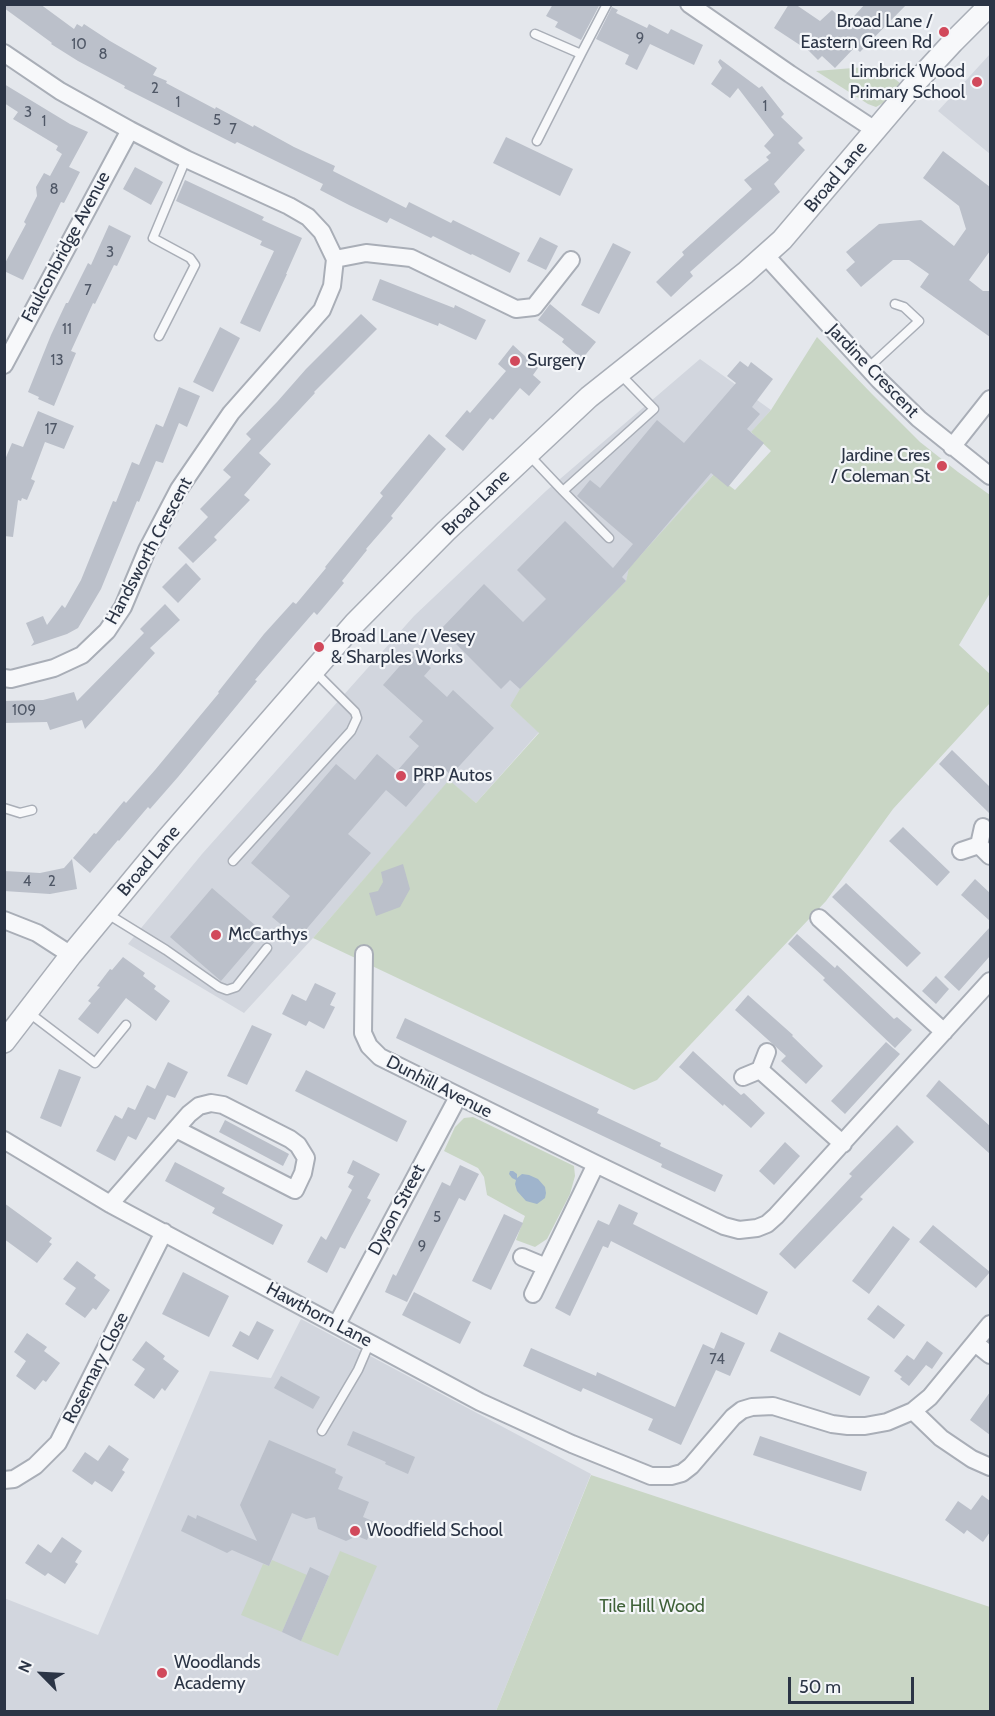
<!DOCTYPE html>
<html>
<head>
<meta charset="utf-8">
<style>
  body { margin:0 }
  #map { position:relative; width:995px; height:1716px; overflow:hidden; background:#e4e7ec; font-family:Cabin,sans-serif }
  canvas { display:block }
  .frame { position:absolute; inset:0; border:6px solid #2b3445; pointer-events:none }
  .north { position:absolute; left:12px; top:1644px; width:60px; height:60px; -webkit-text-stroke:4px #f4f6f9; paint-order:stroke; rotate:294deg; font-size:16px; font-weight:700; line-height:24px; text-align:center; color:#2b3445 }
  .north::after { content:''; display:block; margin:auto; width:21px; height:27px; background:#2b3445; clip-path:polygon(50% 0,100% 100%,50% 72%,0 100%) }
  .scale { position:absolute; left:788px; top:1677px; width:126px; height:27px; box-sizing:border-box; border:3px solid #2b3445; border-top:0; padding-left:8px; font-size:18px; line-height:21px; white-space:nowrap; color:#2b3445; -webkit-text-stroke:4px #f4f6f9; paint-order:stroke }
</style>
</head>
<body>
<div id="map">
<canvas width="995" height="1716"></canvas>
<div class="frame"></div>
<div class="north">N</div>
<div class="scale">50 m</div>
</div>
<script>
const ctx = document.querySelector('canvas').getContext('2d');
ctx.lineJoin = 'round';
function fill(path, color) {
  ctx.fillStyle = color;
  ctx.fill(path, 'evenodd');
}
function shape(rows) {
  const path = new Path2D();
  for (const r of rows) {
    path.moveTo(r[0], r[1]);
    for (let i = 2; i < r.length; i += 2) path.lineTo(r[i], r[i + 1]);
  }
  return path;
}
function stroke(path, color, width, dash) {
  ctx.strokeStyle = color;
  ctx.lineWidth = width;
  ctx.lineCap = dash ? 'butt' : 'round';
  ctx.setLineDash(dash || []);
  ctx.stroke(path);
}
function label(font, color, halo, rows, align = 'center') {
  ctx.font = font + ' Cabin,sans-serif';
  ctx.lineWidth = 4.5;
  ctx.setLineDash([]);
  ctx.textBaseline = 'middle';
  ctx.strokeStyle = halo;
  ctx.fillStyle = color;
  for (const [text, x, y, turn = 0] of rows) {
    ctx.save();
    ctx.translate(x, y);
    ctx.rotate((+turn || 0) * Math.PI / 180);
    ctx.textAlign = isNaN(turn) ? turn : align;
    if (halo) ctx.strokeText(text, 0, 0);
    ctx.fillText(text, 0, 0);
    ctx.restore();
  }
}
fill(shape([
  [990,54,990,154,938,111],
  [700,359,771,410,630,568,626,581,510,706,539,732,476,803,449,781,313,938,244,1013,128,944,202,854,414,616,546,491],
  [301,1319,591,1474,496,1711,5,1711,4,1598,98,1635,210,1371,271,1378]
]), '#d2d6de');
fill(shape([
  [878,66,900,83,883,103,876,107,868,104,816,71],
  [817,337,872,394,920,442,958,472,990,495,990,593,959,645,990,674,990,703,893,809,826,901,657,1080,634,1090,313,938,449,780,476,803,539,733,510,706,520,689,626,581,629,568,714,474,735,490,771,451,751,432,771,410],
  [473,1117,574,1166,575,1176,570,1194,547,1239,535,1247,516,1240,525,1216,487,1195,484,1177,478,1168,444,1151,455,1127,464,1118],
  [591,1475,990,1607,990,1711,496,1711],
  [340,1551,377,1566,338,1656,301,1641],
  [272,1560,307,1575,282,1632,241,1615,263,1564,269,1566]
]), '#c9d6c5');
fill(shape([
  [510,1171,513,1171,517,1174,517,1178,522,1174,529,1175,538,1179,545,1187,546,1193,545,1198,537,1204,526,1201,517,1191,515,1184,516,1180,512,1178,509,1174]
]), '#9fb4cc');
fill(shape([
  [4,4,40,4,74,29,77,24,82,27,84,24,110,41,157,68,153,75,167,81,166,83,215,109,216,107,253,127,254,125,294,147,335,166,333,171,406,208,409,202,451,223,453,220,520,253,510,273,472,254,471,255,433,236,431,238,390,218,387,223,349,205,320,190,323,184,237,142,235,144,124,88,125,86,78,61,51,44,52,43,4,8],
  [553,4,600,4,581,40,555,27,558,22,546,16],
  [789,4,795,4,820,21,832,10,847,24,865,4,907,4,860,52,855,47,835,68,822,56,818,60,809,51,774,28],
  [612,7,618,10,616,13,647,28,649,24,668,34,671,29,703,45,694,65,650,44,637,70,625,64,629,55,596,39],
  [720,59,759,88,762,86,784,114,781,117,803,138,798,143,805,150,774,184,780,192,690,272,693,276,671,297,656,282,684,255,682,252,752,189,744,180,769,160,766,157,771,153,764,146,774,135,738,88,730,98,711,84,722,68,718,62],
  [4,84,70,124,88,132,69,167,80,172,64,203,61,202,23,280,4,271,4,265,26,224,24,222,37,196,36,187,44,173,50,176,62,154,56,150,58,146,13,119,18,112,4,103],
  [506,137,573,169,560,196,493,163],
  [943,151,990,187,990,251,969,280,983,291,990,291,990,337,920,287,929,274,909,260,893,260,861,287,846,270,855,262,846,252,879,224,921,220,954,246,966,229,959,206,923,178],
  [135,167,163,182,151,205,123,189],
  [185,180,264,217,262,220,302,238,286,274,287,274,260,332,240,323,274,251,260,245,262,241,176,201],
  [109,225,131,236,117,266,114,265,95,304,93,303,71,351,76,353,54,406,38,399,39,397,28,392,51,335,66,303,68,303,88,263,91,265],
  [540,237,558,246,546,270,527,261],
  [613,243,631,252,599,314,581,305],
  [380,279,454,308,455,305,486,320,476,340,439,323,438,326,372,300],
  [550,304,596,342,582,359,562,342,564,339,538,320],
  [361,314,377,329,314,392,315,393,259,453,271,464,244,495,250,500,214,537,217,540,193,563,178,548,208,517,200,509,231,477,223,470,251,439,246,434,277,402,306,369],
  [220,327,240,338,213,392,193,382],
  [513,345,538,368,533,375,541,382,529,396,520,388,493,420,490,418,463,451,445,436,467,410,470,413,506,371,498,364],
  [740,361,748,367,751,362,773,379,752,407,760,414,747,429,764,443,728,487,711,473,622,577,626,581,520,689,510,680,501,689,441,629,484,584,523,622,546,599,517,570,565,521,613,568,633,544,577,496,590,480,600,488,657,420,684,443,736,383,727,376],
  [179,387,200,396,187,427,179,423,163,463,156,461,139,502,137,501,101,589,78,628,67,634,31,646,34,642,26,623,43,616,47,625,62,605,65,608,81,580,113,501,116,502,132,462,139,465,156,424,163,427],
  [38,411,74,426,64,449,45,442,31,479,35,481,27,500,22,498,21,501,18,500,13,537,4,536,4,462,12,443,23,447],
  [429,434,446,449,391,516,393,518,366,549,367,550,342,581,344,583,317,615,314,612,255,680,257,681,178,777,150,809,148,807,119,841,118,840,90,873,73,858,94,833,96,834,124,801,126,803,155,770,219,693,218,692,264,634,293,602,296,604,326,568,325,567,383,496,380,493],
  [186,563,201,579,178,603,162,587],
  [165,604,180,620,150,648,155,653,85,729,82,720,50,730,47,722,4,723,4,701,43,700,74,692,77,701,144,633,140,629],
  [413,651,431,668,424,676,447,697,453,690,494,728,451,775,441,766,406,807,386,790,348,834,371,853,298,939,272,917,290,896,251,863,336,764,355,780,377,754,397,771,419,746,409,737,423,721,383,685],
  [952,750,990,787,990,814,939,764],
  [903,827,950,872,937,886,889,841],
  [72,859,77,889,50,894,4,891,4,871,40,873,64,868],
  [403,864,410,889,400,907,376,916,369,893,378,891,383,882,381,872],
  [975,879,990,893,990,921,961,895],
  [846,883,921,953,907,967,832,897],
  [212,888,263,932,221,981,170,937],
  [990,927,990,956,959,991,944,977],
  [797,934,835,968,837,965,894,1019,897,1017,912,1030,895,1048,823,980,825,978,788,944],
  [123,957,145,973,143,976,156,986,154,989,170,1001,156,1021,126,998,98,1034,78,1019,91,1003,88,1001,100,987,97,986,110,969,112,970],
  [936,976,949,989,936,1004,922,991],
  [315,983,336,993,330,1005,335,1007,324,1029,309,1021,306,1026,282,1014,292,994,306,1001],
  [748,995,793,1035,792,1036,823,1066,806,1084,781,1061,786,1056,735,1010],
  [405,1018,599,1109,597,1113,661,1143,660,1146,723,1175,715,1192,661,1167,662,1164,396,1038],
  [252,1025,272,1034,247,1085,227,1076],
  [886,1042,900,1054,845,1114,831,1101],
  [693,1051,741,1095,744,1093,765,1113,751,1128,724,1104,723,1106,679,1067],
  [168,1062,188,1072,175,1098,167,1095,155,1120,148,1117,136,1140,128,1136,115,1161,96,1151,115,1115,122,1119,128,1107,135,1110,147,1085,155,1089],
  [59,1069,81,1077,61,1127,40,1118],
  [306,1070,407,1121,397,1142,295,1091],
  [939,1080,990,1126,990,1154,926,1096],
  [225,1120,289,1154,283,1166,219,1132],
  [897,1125,914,1142,860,1197,863,1199,795,1269,779,1254,852,1176,849,1174],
  [785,1142,800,1156,774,1185,759,1171],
  [353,1160,380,1174,367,1198,371,1200,351,1237,345,1249,340,1247,327,1273,307,1262,321,1236,326,1240,352,1190,348,1187,354,1176,347,1173],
  [175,1162,225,1188,222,1193,283,1225,273,1245,212,1213,215,1208,165,1181],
  [460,1165,479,1174,465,1201,459,1198,407,1302,385,1292,393,1274,396,1276,442,1182,450,1186],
  [4,1203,52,1238,49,1242,52,1244,37,1263,4,1239],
  [619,1204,638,1213,633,1224,768,1292,757,1315,611,1241,608,1248,603,1246,570,1316,555,1308,598,1220,609,1225],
  [504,1214,523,1223,491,1290,472,1281],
  [933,1225,990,1272,976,1288,919,1242],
  [893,1226,910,1239,869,1294,852,1281],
  [77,1261,96,1275,94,1278,110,1290,96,1310,93,1308,85,1318,65,1304,76,1288,63,1279],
  [183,1272,229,1296,209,1337,162,1314],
  [414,1292,471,1322,460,1344,402,1315],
  [878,1305,905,1325,894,1339,867,1319],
  [257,1321,274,1330,258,1360,232,1346,240,1331,249,1336],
  [721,1332,745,1343,730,1376,716,1370,681,1445,648,1430,653,1419,583,1388,581,1392,523,1366,531,1348,596,1376,597,1372,675,1407,703,1344,714,1349],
  [779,1332,870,1377,860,1396,770,1351],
  [27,1333,47,1347,44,1351,60,1363,46,1382,43,1380,35,1390,16,1376,26,1361,14,1352],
  [146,1341,165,1356,163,1359,179,1371,165,1391,162,1388,154,1399,134,1385,145,1369,132,1360],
  [927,1341,943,1353,932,1369,926,1365,909,1386,900,1379,902,1377,894,1371,907,1355,914,1360],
  [281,1376,320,1397,313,1409,274,1388],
  [990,1392,990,1435,970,1420],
  [353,1431,415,1457,408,1474,385,1464,386,1462,347,1445],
  [760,1436,867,1472,861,1491,753,1455],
  [269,1440,336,1469,335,1473,343,1477,338,1489,369,1502,363,1517,375,1522,367,1540,357,1536,346,1541,318,1529,315,1517,306,1519,292,1513,269,1566,232,1550,227,1553,181,1531,188,1515,196,1519,197,1515,257,1541,240,1505],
  [109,1445,129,1459,122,1470,125,1472,112,1492,95,1481,92,1485,72,1471,85,1452,98,1461],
  [982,1495,990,1501,990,1532,983,1542,967,1530,964,1534,945,1520,958,1501,971,1510],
  [62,1537,82,1551,75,1562,78,1564,65,1584,48,1573,45,1576,25,1563,38,1544,51,1553],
  [310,1567,329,1576,301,1641,282,1632]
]), '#bbc0ca');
const service = shape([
  [535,34,581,54,607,4],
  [537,141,581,54],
  [159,336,195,265,190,258,153,238,186,159],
  [868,368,919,321,904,307,895,304],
  [528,454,563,491],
  [609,538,563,491,654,409,619,373],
  [4,808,20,813,32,810],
  [233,861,351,731,357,718,355,712,314,671],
  [106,913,166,950,219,987,227,990,236,987,267,948],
  [28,1012,95,1063,126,1025],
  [322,1431,358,1370,370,1342]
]);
const minor = shape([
  [689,4,790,74,875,130],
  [4,53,60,91,130,130,186,159,289,206,308,217,322,232,335,259,332,286,322,310,231,413,179,489,147,550,123,607,107,631,82,655,54,668,11,679,4,678],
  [766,256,879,380,919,419,990,476],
  [335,259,366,253,411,258,516,309,534,307,571,260],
  [4,365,130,130],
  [952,447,990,399],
  [979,845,990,856],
  [961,851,979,845,983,827],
  [819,918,944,1032],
  [4,920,37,933,71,955],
  [364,954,363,1033,369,1046,380,1057,596,1164,724,1226,739,1230,757,1228,767,1224,776,1216,990,981],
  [760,1070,843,1144],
  [743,1077,760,1070,767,1052],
  [4,1140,110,1204,480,1402,572,1444,651,1476,671,1476,682,1473,691,1466,733,1417,742,1410,752,1407,773,1406,832,1424,848,1426,865,1426,887,1422,913,1411,930,1397,990,1324],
  [110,1204,189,1114,199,1106,211,1103,223,1105,290,1139,298,1145,306,1158,303,1173,295,1190,176,1129],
  [522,1257,546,1267],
  [533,1294,596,1164],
  [337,1324,458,1097],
  [975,1343,990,1355],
  [913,1411,941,1438,972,1459,990,1467],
  [4,1480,14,1479,35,1466,58,1443,164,1232]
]);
const tertiary = shape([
  [4,1042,71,955,166,840,355,623,446,531,589,397,745,273,782,240,917,81,953,42,990,5]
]);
stroke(service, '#a9aeb7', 11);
stroke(minor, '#a9aeb7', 20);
stroke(tertiary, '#a9aeb7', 24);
stroke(service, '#f7f8fa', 8);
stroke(minor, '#f7f8fa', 16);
stroke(tertiary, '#f7f8fa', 21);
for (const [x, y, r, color] of [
  [944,32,6,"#d1495b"],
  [977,82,6,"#d1495b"],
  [515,361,6,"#d1495b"],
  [942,466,6,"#d1495b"],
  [319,647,6,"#d1495b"],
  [401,776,6,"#d1495b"],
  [216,935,6,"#d1495b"],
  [355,1531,6,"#d1495b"],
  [162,1673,6,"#d1495b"]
]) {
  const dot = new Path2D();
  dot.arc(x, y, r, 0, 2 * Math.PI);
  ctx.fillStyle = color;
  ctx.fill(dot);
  stroke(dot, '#f4f6f9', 2);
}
label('15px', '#4f5766', null, [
  ["9",640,39],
  ["10",79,45],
  ["8",103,55],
  ["2",155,89],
  ["1",178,103],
  ["1",765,107],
  ["3",28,113],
  ["5",217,121],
  ["1",44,122],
  ["7",233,130],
  ["8",54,190],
  ["3",110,253],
  ["7",88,291],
  ["11",67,330],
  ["13",57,361],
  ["17",51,430],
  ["109",24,711],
  ["4",27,882],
  ["2",52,882],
  ["5",437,1218],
  ["9",422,1247],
  ["74",717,1360]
]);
label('18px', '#2b3445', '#f4f6f9', [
  ["Broad Lane /",932,22,"right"],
  ["Eastern Green Rd",932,43,"right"],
  ["Limbrick Wood",965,72,"right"],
  ["Primary School",965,93,"right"],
  ["Surgery",527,361],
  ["Jardine Cres",930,456,"right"],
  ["/ Coleman St",930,477,"right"],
  ["Broad Lane / Vesey",331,637],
  ["& Sharples Works",331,658],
  ["PRP Autos",413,776],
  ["McCarthys",228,935],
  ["Woodfield School",367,1531],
  ["Woodlands",174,1663],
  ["Academy",174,1684]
], 'left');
label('18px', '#2b3445', '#f4f6f9', [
  ["Broad Lane",836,177,-50],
  ["Faulconbridge Avenue",66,247,-62],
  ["Jardine Crescent",873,371,46],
  ["Broad Lane",476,503,-44],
  ["Handsworth Crescent",149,551,-62],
  ["Broad Lane",149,861,-50],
  ["Dunhill Avenue",439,1087,27],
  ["Dyson Street",397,1210,-62],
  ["Hawthorn Lane",319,1315,28],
  ["Rosemary Close",96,1368,-63]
]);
label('18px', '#3f6138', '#f4f6f9', [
  ["Tile Hill Wood",652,1607]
]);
</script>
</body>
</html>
